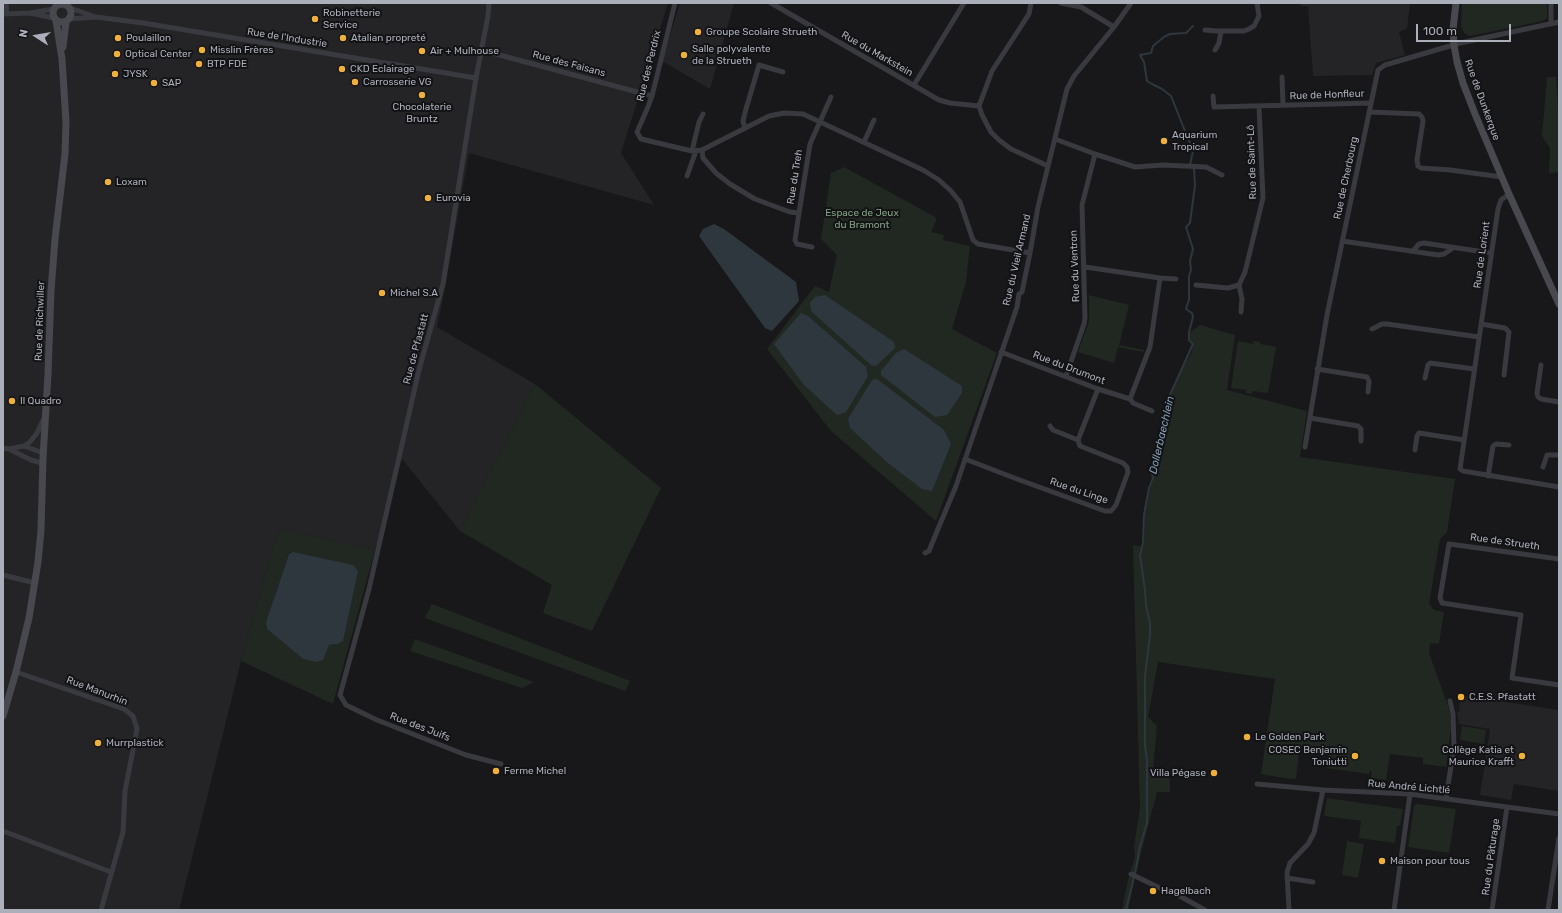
<!DOCTYPE html>
<html>
<head>
<meta charset="utf-8">
<style>
  body { margin:0 }
  #map { position:relative; width:1562px; height:913px; overflow:hidden; background:#18181a; font-family:Rubik,sans-serif }
  canvas { display:block }
  .frame { position:absolute; inset:0; border:4px solid #abafba; pointer-events:none }
  .north { position:absolute; left:16px; top:16px; width:40px; height:40px; -webkit-text-stroke:3px #131315; paint-order:stroke; rotate:282deg; font-size:11px; font-weight:700; line-height:16px; text-align:center; color:#abafba }
  .north::after { content:''; display:block; margin:auto; width:14px; height:18px; background:#abafba; clip-path:polygon(50% 0,100% 100%,50% 72%,0 100%) }
  .scale { position:absolute; left:1416px; top:24px; width:95px; height:18px; box-sizing:border-box; border:2px solid #abafba; border-top:0; padding-left:5px; font-size:12px; line-height:14px; white-space:nowrap; color:#abafba; -webkit-text-stroke:3px #131315; paint-order:stroke }
</style>
</head>
<body>
<div id="map">
<canvas width="1562" height="913"></canvas>
<div class="frame"></div>
<div class="north">N</div>
<div class="scale">100 m</div>
</div>
<script>
const ctx = document.querySelector('canvas').getContext('2d');
ctx.lineJoin = 'round';
function fill(path, color) {
  ctx.fillStyle = color;
  ctx.fill(path, 'evenodd');
}
function shape(rows) {
  const path = new Path2D();
  for (const r of rows) {
    if (r.length === 3) {
      path.moveTo(r[0] + r[2], r[1]);
      path.arc(r[0], r[1], r[2], 0, 2 * Math.PI);
      continue;
    }
    path.moveTo(r[0], r[1]);
    for (let i = 2; i < r.length; i += 2) path.lineTo(r[i], r[i + 1]);
  }
  return path;
}
function stroke(path, color, width, dash) {
  ctx.strokeStyle = color;
  ctx.lineWidth = width;
  ctx.lineCap = dash ? 'butt' : 'round';
  ctx.setLineDash(dash || []);
  ctx.stroke(path);
}
function label(font, color, halo, rows, align = 'center') {
  ctx.font = font + ' Rubik,sans-serif';
  ctx.lineWidth = 4;
  ctx.setLineDash([]);
  ctx.textBaseline = 'middle';
  ctx.strokeStyle = halo;
  ctx.fillStyle = color;
  for (const [text, x, y, turn = 0] of rows) {
    ctx.save();
    ctx.translate(x, y);
    ctx.rotate((+turn || 0) * Math.PI / 180);
    ctx.textAlign = isNaN(turn) ? turn : align;
    if (halo) ctx.strokeText(text, 0, 0);
    ctx.fillText(text, 0, 0);
    ctx.restore();
  }
}
fill(shape([
  [3,3,668,3,621,153,654,205,469,153,444,293,437,327,535,384,460,531,402,459,375,550,279,529,241,661,179,910,3,910],
  [680,3,734,3,710,89,662,61],
  [1301,3,1410,3,1407,28,1399,32,1405,55,1376,63,1372,75,1313,76,1308,6,1301,6],
  [1466,696,1559,710,1559,791,1514,784,1511,800,1480,795,1490,729,1459,724,1457,713,1459,712,1460,702,1465,702]
]), '#242427');
fill(shape([
  [1462,3,1547,3,1547,18,1543,21,1470,36,1464,33,1461,26],
  [1547,77,1556,77,1558,108,1559,108,1559,172,1549,173,1550,148,1542,136],
  [844,167,937,218,931,232,944,235,943,240,970,246,966,282,952,329,997,353,936,521,831,431,767,349,815,286,829,292,837,255,821,239,831,173],
  [1089,295,1129,305,1119,345,1144,350,1143,352,1118,347,1114,363,1078,352,1089,321],
  [1200,325,1235,335,1227,390,1307,411,1300,457,1455,479,1447,532,1440,539,1429,604,1434,610,1444,612,1439,644,1430,643,1429,653,1447,703,1450,713,1451,728,1446,767,1423,764,1423,758,1390,754,1386,780,1371,778,1372,772,1369,771,1369,774,1327,768,1329,750,1314,748,1313,753,1299,752,1296,779,1283,778,1261,774,1275,679,1158,662,1148,717,1157,726,1153,770,1170,779,1170,792,1157,792,1137,868,1128,910,1122,910,1128,880,1135,857,1134,846,1140,808,1133,545,1144,547,1145,515,1150,488,1154,478,1152,474,1170,397,1184,366,1191,354,1194,344,1190,339,1190,332],
  [1238,341,1253,344,1253,341,1260,342,1260,344,1276,347,1268,393,1253,391,1252,394,1246,393,1246,390,1231,388],
  [535,384,661,488,592,631,543,613,552,585,460,531],
  [279,529,375,550,333,704,241,661],
  [293,552,337,644,329,645,303,659,267,629,266,622,289,554],
  [432,604,630,681,625,691,425,618],
  [415,639,534,682,522,688,410,651],
  [1462,726,1486,730,1484,744,1460,740],
  [1327,798,1403,809,1400,826,1397,826,1395,843,1359,838,1361,821,1324,816],
  [1416,804,1456,809,1449,853,1408,847,1414,807],
  [1347,841,1364,844,1358,878,1342,875]
]), '#202821');
fill(shape([
  [714,224,724,229,796,282,799,301,772,331,765,328,699,236,703,229],
  [825,295,894,342,895,348,876,366,871,365,811,311,810,303,815,297],
  [801,313,808,316,866,367,868,376,846,412,837,415,804,385,774,344],
  [904,349,962,386,962,393,947,415,935,417,881,375,881,371,896,353],
  [877,379,944,430,951,444,932,491,922,489,888,463,850,428,848,419,872,380],
  [293,552,353,565,358,571,343,641,337,644,329,645,323,660,317,662,303,659,267,629,266,622,289,554]
]), '#2e373e');
stroke(shape([
  [1126,910,1136,869,1140,846,1147,823,1147,760,1145,746,1145,676,1150,635,1150,623,1146,606,1145,590,1140,555,1143,544,1144,515,1149,488,1153,478,1152,474,1169,397,1193,344,1189,340,1189,332,1193,317,1192,313,1186,309,1189,300,1189,276,1191,270,1190,261,1193,249,1186,227,1190,223,1195,185,1194,169,1190,165,1193,151,1171,96,1162,89,1152,84,1147,81,1144,62,1140,55,1151,53,1153,46,1164,37,1170,34,1186,33,1193,26]
]), '#2e373e', 2);
stroke(shape([
  [6,3,7,14],
  [489,3,488,16,476,78,443,284,419,370,369,589,340,695,346,705,377,720,466,755,501,764],
  [675,3,652,96,648,107,637,132,641,139,692,151,702,150,769,116,784,113,803,114,923,170,939,180,951,191,960,202,973,240,978,244,1030,253],
  [771,3,939,100,950,103,979,106],
  [1031,3,1029,14,992,71,979,106,982,115,991,132,999,140,1011,149,1048,166],
  [1061,3,1081,7,1114,27],
  [70,8,93,16],
  [53,9,30,13,54,18],
  [3,14,30,13],
  [69,19,96,17,143,23,476,78],
  [1551,24,1551,3],
  [1205,30,1216,31,1244,31,1249,29,1254,26,1259,16,1257,3],
  [481,50,652,96],
  [1215,50,1219,43,1221,31],
  [1282,77,1283,105],
  [914,85,964,3],
  [1213,96,1214,107,1371,103],
  [1369,112,1419,114,1422,117,1423,121,1417,160,1418,166,1421,168,1450,170,1502,177],
  [745,128,743,121,746,109,759,65,783,72],
  [1055,139,1095,154,1135,167,1163,165,1206,167,1222,175],
  [864,142,874,120],
  [702,150,703,158,716,173,730,184,755,199,790,212,799,213,810,144,831,97],
  [692,151,699,122,703,114],
  [687,176,696,151],
  [1509,194,1501,200,1498,209,1460,469,1463,471,1559,487],
  [799,213,795,240,797,244,812,247],
  [1342,241,1438,255,1444,254,1453,248],
  [1413,251,1419,244,1424,243,1491,253],
  [1160,278,1176,279],
  [1196,285,1228,288,1239,285,1245,272,1263,198,1259,106],
  [1239,285,1242,299,1241,312],
  [1481,324,1505,328,1509,332,1504,375],
  [1372,329,1382,324,1387,324,1479,337],
  [1001,352,1098,389,1130,399,1150,347,1160,278,1085,267],
  [1541,365,1537,393,1538,397,1541,399,1559,402],
  [1317,369,1367,377,1369,381,1368,392],
  [1066,376,1084,324,1085,318,1082,205,1095,154],
  [1425,378,1428,365,1430,363,1474,369],
  [1130,399,1133,403,1152,411],
  [1310,418,1358,426,1361,429,1361,441],
  [1078,440,1098,389],
  [24,446,30,442,37,433,44,418],
  [1305,447,1327,315,1378,70,1385,65,1460,43,1559,22],
  [3,448,9,449,31,460,42,463],
  [9,449,24,446,43,453],
  [1415,450,1417,436,1419,433,1464,440],
  [965,459,1017,479,1105,511,1111,511,1116,505,1128,472,1127,467,1123,463,1080,446,1078,440,1053,430,1050,426],
  [1543,467,1547,455,1559,455],
  [1488,476,1493,446,1496,444,1509,445],
  [925,553,929,551,933,541,956,486,1017,307,1019,294,1022,292,1030,253,1038,207,1067,89,1074,76,1114,27,1131,3],
  [1559,559,1449,544,1440,598,1442,603,1521,615,1512,678,1559,685],
  [3,575,35,583],
  [16,672,124,709,133,716,137,729,125,791,123,832,101,910],
  [1257,784,1323,790,1410,794,1559,814],
  [1446,798,1454,747,1453,714,1450,701],
  [3,831,111,872],
  [1131,874,1168,892,1176,894,1205,910],
  [1287,878,1313,882],
  [1289,910,1287,872,1290,863,1308,844,1314,833,1323,790],
  [1394,910,1410,794],
  [1492,910,1507,807],
  [1548,910,1559,838]
]), '#393a3f', 5);
stroke(shape([
  [1456,3,1453,29,1454,45,1457,62,1463,83,1475,114,1509,194,1559,304],
  [62,13,9],
  [63,47,66,22],
  [3,716,16,672,29,618,38,562,41,530,43,458,48,374,51,291,55,239,65,154,66,122,62,59,56,21]
]), '#47494f', 7);
for (const [x, y, r, color] of [
  [315,19,4,"#efb13b"],
  [698,32,4,"#efb13b"],
  [118,38,4,"#efb13b"],
  [343,38,4,"#efb13b"],
  [202,50,4,"#efb13b"],
  [422,51,4,"#efb13b"],
  [117,54,4,"#efb13b"],
  [684,55,4,"#efb13b"],
  [199,64,4,"#efb13b"],
  [342,69,4,"#efb13b"],
  [115,74,4,"#efb13b"],
  [355,82,4,"#efb13b"],
  [154,83,4,"#efb13b"],
  [422,95,4,"#efb13b"],
  [1164,141,4,"#efb13b"],
  [108,182,4,"#efb13b"],
  [428,198,4,"#efb13b"],
  [382,293,4,"#efb13b"],
  [12,401,4,"#efb13b"],
  [1461,697,4,"#efb13b"],
  [1247,737,4,"#efb13b"],
  [98,743,4,"#efb13b"],
  [1355,756,4,"#efb13b"],
  [1522,756,4,"#efb13b"],
  [496,771,4,"#efb13b"],
  [1214,773,4,"#efb13b"],
  [1382,861,4,"#efb13b"],
  [1153,891,4,"#efb13b"]
]) {
  const dot = new Path2D();
  dot.arc(x, y, r, 0, 2 * Math.PI);
  ctx.fillStyle = color;
  ctx.fill(dot);
  stroke(dot, '#131315', 1.5);
}
label('10px', '#abafba', '#131315', [
  ["Robinetterie",323,13],
  ["Service",323,25],
  ["Groupe Scolaire Strueth",706,32],
  ["Poulaillon",126,38],
  ["Atalian propreté",351,38],
  ["Salle polyvalente",692,49],
  ["de la Strueth",692,61],
  ["Misslin Frères",210,50],
  ["Air + Mulhouse",430,51],
  ["Optical Center",125,54],
  ["BTP FDE",207,64],
  ["CKD Eclairage",350,69],
  ["JYSK",123,74],
  ["Carrosserie VG",363,82],
  ["SAP",162,83],
  ["Chocolaterie",422,107,"center"],
  ["Bruntz",422,119,"center"],
  ["Aquarium",1172,135],
  ["Tropical",1172,147],
  ["Loxam",116,182],
  ["Eurovia",436,198],
  ["Michel S.A",390,293],
  ["Il Quadro",20,401],
  ["C.E.S. Pfastatt",1469,697],
  ["Le Golden Park",1255,737],
  ["Murrplastick",106,743],
  ["COSEC Benjamin",1347,750,"right"],
  ["Toniutti",1347,762,"right"],
  ["Collège Katia et",1514,750,"right"],
  ["Maurice Krafft",1514,762,"right"],
  ["Ferme Michel",504,771],
  ["Villa Pégase",1206,773,"right"],
  ["Maison pour tous",1390,861],
  ["Hagelbach",1161,891]
], 'left');
label('10px', '#abafba', '#131315', [
  ["Rue de l'Industrie",287,38,9],
  ["Rue du Markstein",877,54,30],
  ["Rue des Faisans",569,64,15],
  ["Rue des Perdrix",649,66,-76],
  ["Rue de Honfleur",1327,95,-2],
  ["Rue de Dunkerque",1482,100,70],
  ["Rue de Saint-Lô",1252,162,-92],
  ["Rue du Treh",795,177,-81],
  ["Rue de Cherbourg",1346,178,-78],
  ["Rue de Lorient",1482,255,-82],
  ["Rue du Vieil Armand",1017,260,-77],
  ["Rue du Ventron",1075,266,-92],
  ["Rue de Richwiller",40,321,-88],
  ["Rue de Pfastatt",416,349,-75],
  ["Rue du Drumont",1069,368,21],
  ["Rue du Linge",1079,491,19],
  ["Rue de Strueth",1505,542,8],
  ["Rue Manurhin",97,691,21],
  ["Rue des Juifs",420,727,21],
  ["Rue André Lichtlé",1409,787,5],
  ["Rue du Pâturage",1491,857,-82]
]);
label('10px', '#82a484', '#131315', [
  ["Espace de Jeux",862,213],
  ["du Bramont",862,225]
]);
label('italic 11px', '#829db4', '#131315', [
  ["Dollerbaechlein",1162,435,-77]
]);
</script>
</body>
</html>
